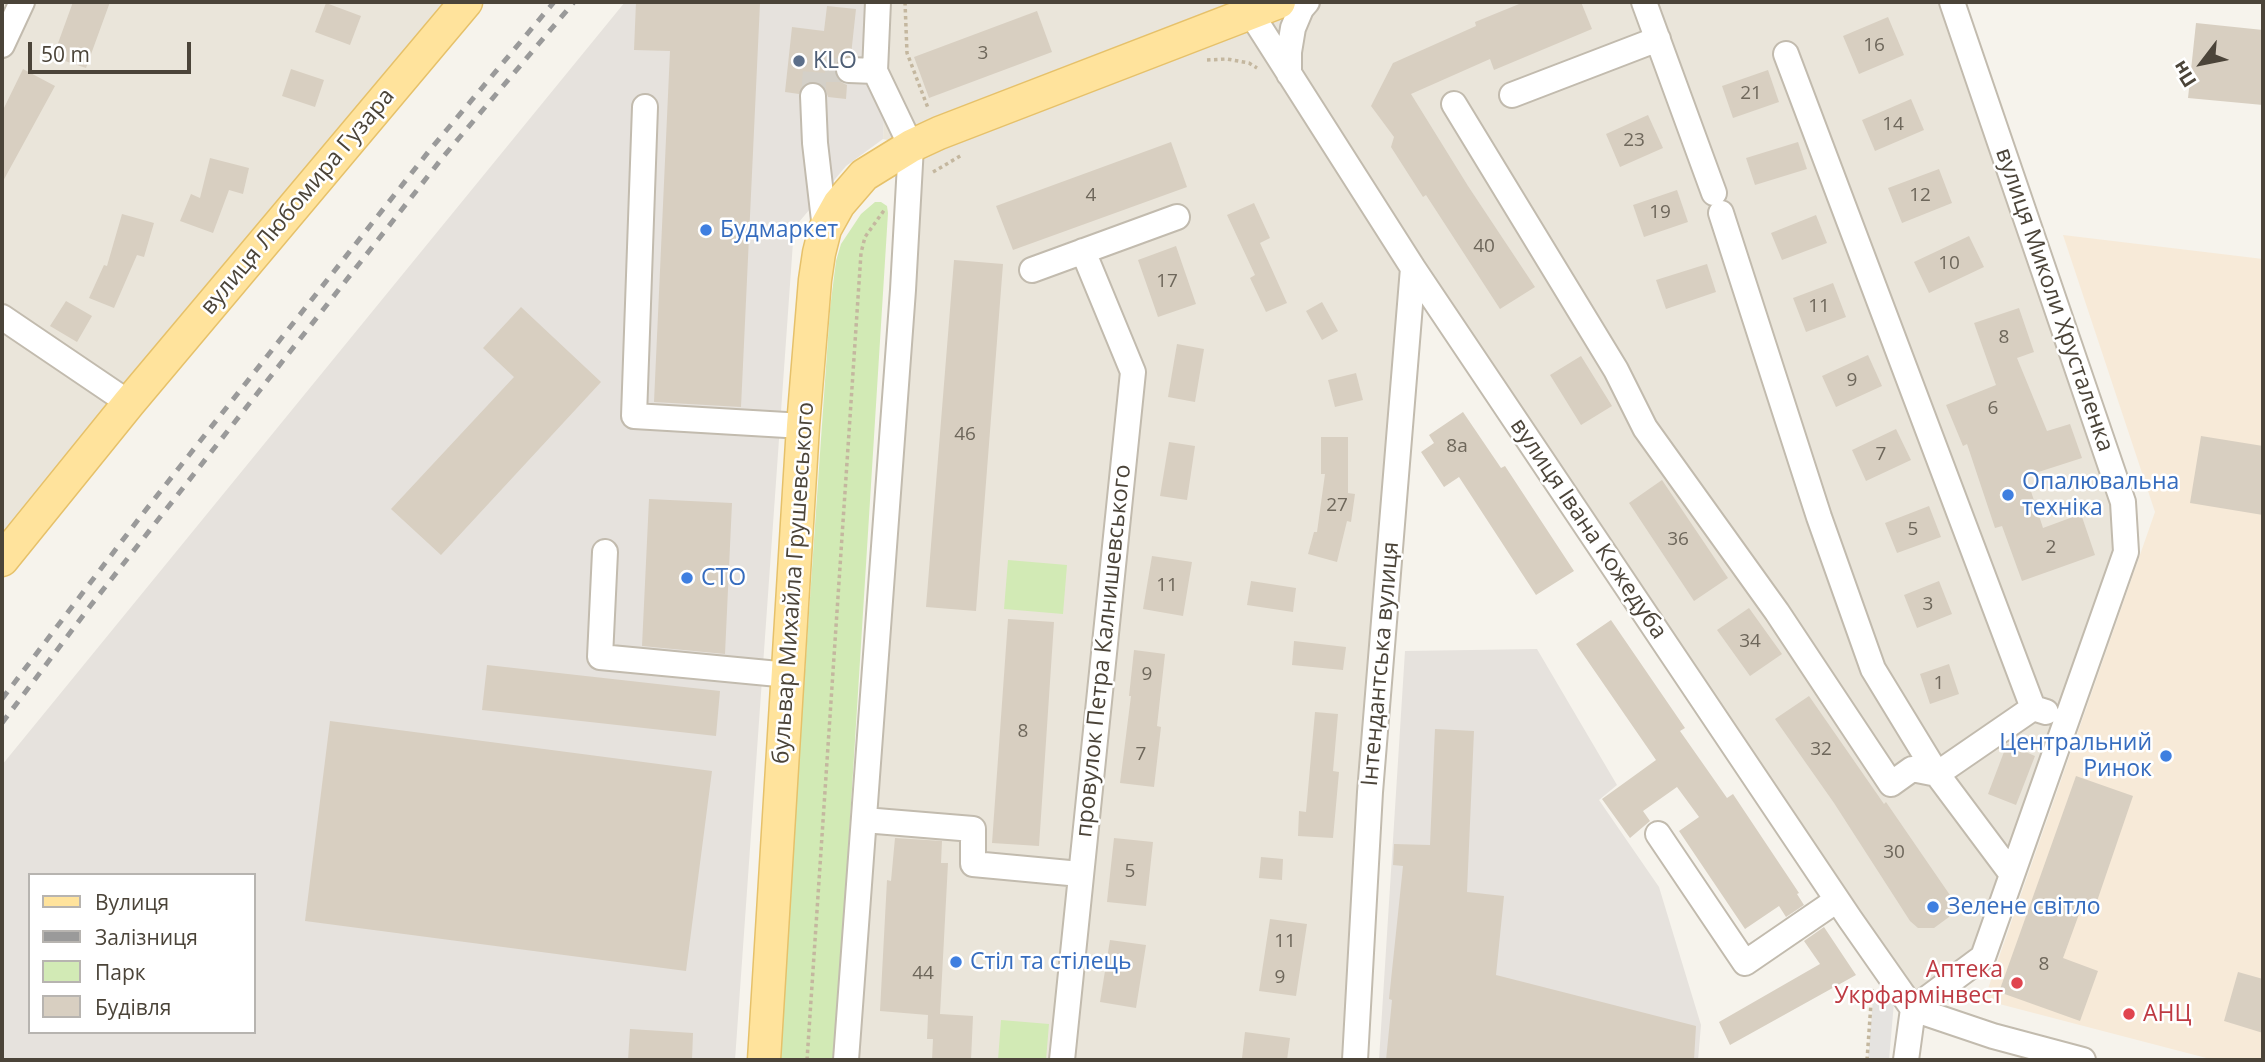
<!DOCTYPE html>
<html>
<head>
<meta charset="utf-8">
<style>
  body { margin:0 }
  #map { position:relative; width:2265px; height:1062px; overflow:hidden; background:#f6f3ec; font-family:"Open Sans",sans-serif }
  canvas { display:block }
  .frame { position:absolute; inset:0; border:4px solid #4b4439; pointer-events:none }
  .legend { position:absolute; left:28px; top:873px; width:228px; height:161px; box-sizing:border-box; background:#fff; border:2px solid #b7b4b0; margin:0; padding:9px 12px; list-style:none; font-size:21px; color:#4b4439 }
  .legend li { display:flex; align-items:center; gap:14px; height:35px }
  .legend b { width:35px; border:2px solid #b7b4b0 }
  .north { position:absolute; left:2167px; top:28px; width:70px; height:70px; -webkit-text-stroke:5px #fff; paint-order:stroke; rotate:238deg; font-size:19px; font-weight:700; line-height:28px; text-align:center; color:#4b4439 }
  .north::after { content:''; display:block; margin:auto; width:24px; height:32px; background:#4b4439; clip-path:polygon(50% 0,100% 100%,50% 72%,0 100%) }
  .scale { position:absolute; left:28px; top:42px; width:163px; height:32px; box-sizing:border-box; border:4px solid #4b4439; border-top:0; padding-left:9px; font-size:21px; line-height:24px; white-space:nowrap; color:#4b4439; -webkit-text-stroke:5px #fff; paint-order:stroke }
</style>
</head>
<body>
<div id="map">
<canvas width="2265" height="1062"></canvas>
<div class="frame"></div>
<ul class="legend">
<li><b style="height:9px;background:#ffe39c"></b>Вулиця</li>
<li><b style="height:9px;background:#9a9a9a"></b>Залізниця</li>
<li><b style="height:19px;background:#d2eab5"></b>Парк</li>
<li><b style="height:19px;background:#d8cfc1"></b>Будівля</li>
</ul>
<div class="north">Пн</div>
<div class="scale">50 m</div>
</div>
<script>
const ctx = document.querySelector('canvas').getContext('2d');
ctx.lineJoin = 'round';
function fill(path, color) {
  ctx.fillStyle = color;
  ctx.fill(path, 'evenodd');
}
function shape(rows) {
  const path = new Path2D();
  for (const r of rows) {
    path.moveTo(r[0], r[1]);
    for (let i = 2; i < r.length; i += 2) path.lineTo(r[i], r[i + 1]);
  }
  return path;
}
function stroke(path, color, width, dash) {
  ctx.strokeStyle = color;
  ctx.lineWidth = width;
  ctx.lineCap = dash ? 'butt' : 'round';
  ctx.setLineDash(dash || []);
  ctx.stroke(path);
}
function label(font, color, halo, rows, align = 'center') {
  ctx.font = font + ' "Open Sans",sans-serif';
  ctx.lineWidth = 5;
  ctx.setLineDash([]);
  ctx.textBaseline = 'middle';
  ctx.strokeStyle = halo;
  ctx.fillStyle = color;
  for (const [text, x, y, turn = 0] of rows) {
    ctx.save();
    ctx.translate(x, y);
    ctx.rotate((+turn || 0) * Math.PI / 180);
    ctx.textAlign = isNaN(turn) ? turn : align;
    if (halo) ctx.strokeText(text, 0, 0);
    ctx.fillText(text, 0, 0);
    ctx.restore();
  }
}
fill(shape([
  [2,2,466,2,2,561],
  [890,2,1952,2,2126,552,1983,957,1913,1009,1414,269,1359,1060,846,1060,910,145,883,139]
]), '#eae5da');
fill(shape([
  [2063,235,2263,259,2263,1060,2214,1060,1984,1000,2155,512]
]), '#f7ead8');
fill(shape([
  [625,2,890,2,883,139,846,166,794,228,735,1060,2,1060,2,765],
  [30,875,254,875,254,1032,30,1032],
  [1537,649,1617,785,1599,800,1659,887,1701,1025,1698,1060,1379,1060,1405,651]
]), '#e6e2dd');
fill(shape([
  [875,202,881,202,887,206,888,213,835,1060,778,1060,830,309,836,261,841,244,861,214],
  [1008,560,1067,565,1063,614,1004,609],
  [1001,1020,1049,1024,1046,1060,998,1060]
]), '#d2eab5');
fill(shape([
  [1873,1000,1894,1002,1889,1060,1868,1060]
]), '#e5e3e0');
fill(shape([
  [73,2,110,2,86,68,53,57],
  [636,2,760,3,741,407,654,402,670,51,634,50],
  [1524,2,1581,2,1592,29,1494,70,1490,59,1411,94,1468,186,1535,287,1500,309,1426,195,1423,197,1391,147,1394,137,1371,106,1393,63,1476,26,1475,22],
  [326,3,361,16,350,45,315,32],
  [827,6,856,9,851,55,842,57,837,62,834,69,836,77,841,82,847,85,846,99,828,97,825,88,820,83,813,81,804,84,799,94,785,92,792,27,824,31],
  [1037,11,1052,52,929,98,914,57],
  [1888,17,1904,55,1859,74,1843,36],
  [2196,23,2263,30,2263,105,2188,98],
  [23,69,55,86,2,183,2,112],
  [291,69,324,80,315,107,282,96],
  [1768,70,1779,102,1733,118,1722,86],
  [1911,99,1924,130,1875,151,1862,120],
  [1648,115,1663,148,1620,167,1606,134],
  [1171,142,1187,187,1013,250,996,206],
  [1798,142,1807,169,1755,185,1746,158],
  [210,158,249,168,243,194,229,190,213,233,180,221,191,194,200,198],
  [1939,169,1952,203,1902,223,1888,188],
  [1677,190,1688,222,1644,237,1633,205],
  [1254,203,1270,238,1260,243,1287,303,1266,312,1250,278,1255,275,1227,215],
  [122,214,154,223,144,257,137,255,114,308,89,298,104,265,107,266],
  [1816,215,1827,243,1782,260,1771,233],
  [1969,236,1984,267,1929,293,1914,262],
  [1176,246,1196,304,1158,317,1138,260],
  [954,260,1003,264,976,611,926,607],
  [1707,264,1716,292,1666,309,1656,280],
  [1833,283,1846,317,1806,332,1793,298],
  [66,301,92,316,77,342,50,326],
  [1322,302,1338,331,1322,340,1306,311],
  [521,307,601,382,441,555,391,509,514,377,483,348],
  [2019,308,2034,352,2017,358,2047,431,2070,424,2082,458,2026,476,2043,528,2081,514,2095,555,2022,581,2002,526,1995,528,1967,444,1963,446,1946,405,1996,385,1974,323],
  [1177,344,1204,349,1195,402,1168,397],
  [1868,355,1882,386,1836,407,1822,376],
  [1581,356,1612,406,1581,425,1550,375],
  [1356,373,1363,400,1335,407,1328,380],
  [1463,412,1501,468,1505,466,1574,571,1536,595,1459,477,1444,487,1421,452,1434,443,1429,435],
  [1896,429,1911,460,1866,481,1852,450],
  [2201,436,2263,446,2263,515,2190,503],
  [1321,437,1348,437,1348,493,1355,494,1351,522,1347,521,1337,562,1308,554,1314,532,1317,532,1325,474,1321,474],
  [1169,442,1195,446,1187,500,1160,496],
  [1662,480,1728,578,1694,601,1629,503],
  [649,499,732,503,725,654,642,646],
  [1929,506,1941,537,1897,553,1885,523],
  [1152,556,1192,562,1183,616,1143,609],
  [1251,581,1296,588,1293,612,1247,605],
  [1939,581,1952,614,1917,628,1904,595],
  [1749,608,1782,654,1750,676,1717,630],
  [1008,619,1054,622,1039,846,992,843],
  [1611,620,1685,728,1680,731,1727,798,1733,794,1799,893,1797,894,1804,905,1786,917,1779,906,1745,929,1679,831,1699,817,1677,787,1643,811,1650,821,1630,838,1602,799,1656,760,1576,644],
  [1294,641,1346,647,1343,670,1292,665],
  [1134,650,1165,654,1157,726,1161,727,1154,787,1120,783,1131,696,1129,696],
  [1949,664,1959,694,1930,704,1920,674],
  [487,665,720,691,716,736,482,710],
  [1809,696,1884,804,1886,802,1954,901,1949,917,1934,928,1918,928,1910,921,1834,803,1775,719],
  [1315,712,1338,714,1333,771,1339,772,1333,838,1298,836,1299,811,1306,812],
  [330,721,712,771,686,971,305,921],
  [1435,729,1474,731,1467,892,1504,896,1496,975,1696,1026,1694,1060,1386,1060,1392,1000,1389,999,1403,866,1393,865,1394,844,1430,845],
  [2007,744,2035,756,2016,805,1988,794],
  [2076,776,2133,796,2094,910,2082,906,2063,958,2098,971,2080,1021,1999,992],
  [895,838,942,841,941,863,948,863,940,1014,973,1016,971,1060,932,1060,933,1039,927,1039,928,1015,880,1011,887,880,891,881],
  [1114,838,1153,842,1146,906,1107,902],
  [1261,857,1283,859,1282,880,1259,878],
  [1270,919,1307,924,1296,996,1259,991],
  [1824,927,1856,975,1730,1045,1719,1022,1820,964,1804,941],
  [1110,940,1146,945,1136,1008,1100,1002],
  [2238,972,2263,979,2263,1033,2224,1021],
  [630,1029,693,1033,692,1060,628,1060],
  [1245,1032,1290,1038,1287,1060,1242,1058]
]), '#d8cfc1');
stroke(shape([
  [813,96,815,70,849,70]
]), '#d4d0c8', 24, [24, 12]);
const minor = shape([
  [1644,2,1714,193],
  [1250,12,1413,268,1850,919,1913,1009,1906,1060],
  [2,45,22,2],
  [1786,54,2033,708,2046,712],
  [849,70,875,71],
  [1289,74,1289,52,1293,28,1301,9,1307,2],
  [1512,95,1658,39],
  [813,96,815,143,825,229],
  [1454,104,1616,370,1645,428,1777,612,1891,784,1912,769,1937,774,2033,708],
  [645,107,634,416,803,426],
  [1721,213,1819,517,1873,669,1937,774,2011,873],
  [1032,270,1177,217],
  [2,317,129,403],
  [605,552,600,657,789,675],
  [864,820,973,829,973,864,1080,874],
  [1658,834,1745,963,1837,900],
  [1913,1009,1983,957,2126,552,2123,502,1952,2],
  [1913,1009,1993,1036,2083,1060],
  [846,1060,903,290,911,146,875,71,878,2],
  [1062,1060,1133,372,1083,251],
  [1355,1060,1370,792,1413,268]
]);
const major = shape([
  [2,560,129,403,466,2],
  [764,1060,803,426,815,280,819,253,825,229,839,204,864,175,911,146,939,133,1279,2]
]);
stroke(minor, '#c2bbae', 28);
stroke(major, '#e6c16a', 35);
stroke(shape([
  [905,2,907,53,928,108],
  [1207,60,1227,59,1249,63,1257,68],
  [933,172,962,155],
  [807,1060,861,253,865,237,885,209],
  [1867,1060,1872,989]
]), '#c4b79f', 3.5, [3.5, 3.5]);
stroke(minor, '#fff', 24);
stroke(major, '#ffe39c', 32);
stroke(shape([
  [2,699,141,516,429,151,554,2],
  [2,723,91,605,443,157,574,2]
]), '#9a9a9a', 5, [9, 9]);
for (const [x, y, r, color] of [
  [799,61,7,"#5c6f8a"],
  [706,230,7,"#3f7fe0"],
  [2008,495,7,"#3f7fe0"],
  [687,578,7,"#3f7fe0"],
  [2166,756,7,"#3f7fe0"],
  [1933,907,7,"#3f7fe0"],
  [956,962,7,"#3f7fe0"],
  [2017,983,7,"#e0444e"],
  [2129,1014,7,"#e0444e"]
]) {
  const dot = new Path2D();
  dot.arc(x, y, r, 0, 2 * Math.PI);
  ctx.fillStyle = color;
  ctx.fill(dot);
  stroke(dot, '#fff', 2.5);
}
label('19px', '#6e675b', null, [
  ["16",1874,46],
  ["3",983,54],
  ["21",1751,94],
  ["14",1893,125],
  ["23",1634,141],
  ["4",1091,196],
  ["12",1920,196],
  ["19",1660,213],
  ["40",1484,247],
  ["10",1949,264],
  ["17",1167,282],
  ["11",1819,307],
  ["8",2004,338],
  ["9",1852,381],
  ["6",1993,409],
  ["46",965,435],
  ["8а",1457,447],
  ["7",1881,455],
  ["27",1337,506],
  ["5",1913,530],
  ["36",1678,540],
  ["2",2051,548],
  ["11",1167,586],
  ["3",1928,605],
  ["34",1750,642],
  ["9",1147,675],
  ["1",1939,684],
  ["8",1023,732],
  ["32",1821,750],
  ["7",1141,755],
  ["30",1894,853],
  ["5",1130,872],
  ["11",1285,942],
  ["8",2044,965],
  ["44",923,974],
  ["9",1280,978]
]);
label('23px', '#4e5e75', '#fff', [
  ["KLO",813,61]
], 'left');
label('23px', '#4b4439', '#fff', [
  ["вулиця Любомира Гузара",298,202,-50],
  ["вулиця Миколи Хрусталенка",2054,300,71],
  ["вулиця Івана Кожедуба",1588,529,56],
  ["бульвар Михайла Грушевського",794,583,-86],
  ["провулок Петра Калнишевського",1104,651,-84],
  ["Інтендантська вулиця",1381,664,-85]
]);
label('23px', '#366cbe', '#fff', [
  ["Будмаркет",720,230],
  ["Опалювальна",2022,482],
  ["техніка",2022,508],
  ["СТО",701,578],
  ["Центральний",2152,743,"right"],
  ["Ринок",2152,769,"right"],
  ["Зелене світло",1947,907],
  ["Стіл та стілець",970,962]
], 'left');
label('23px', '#be3a42', '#fff', [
  ["Аптека",2003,970],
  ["Укрфармінвест",2003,996],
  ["АНЦ",2143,1014,"left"]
], 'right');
</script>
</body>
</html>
